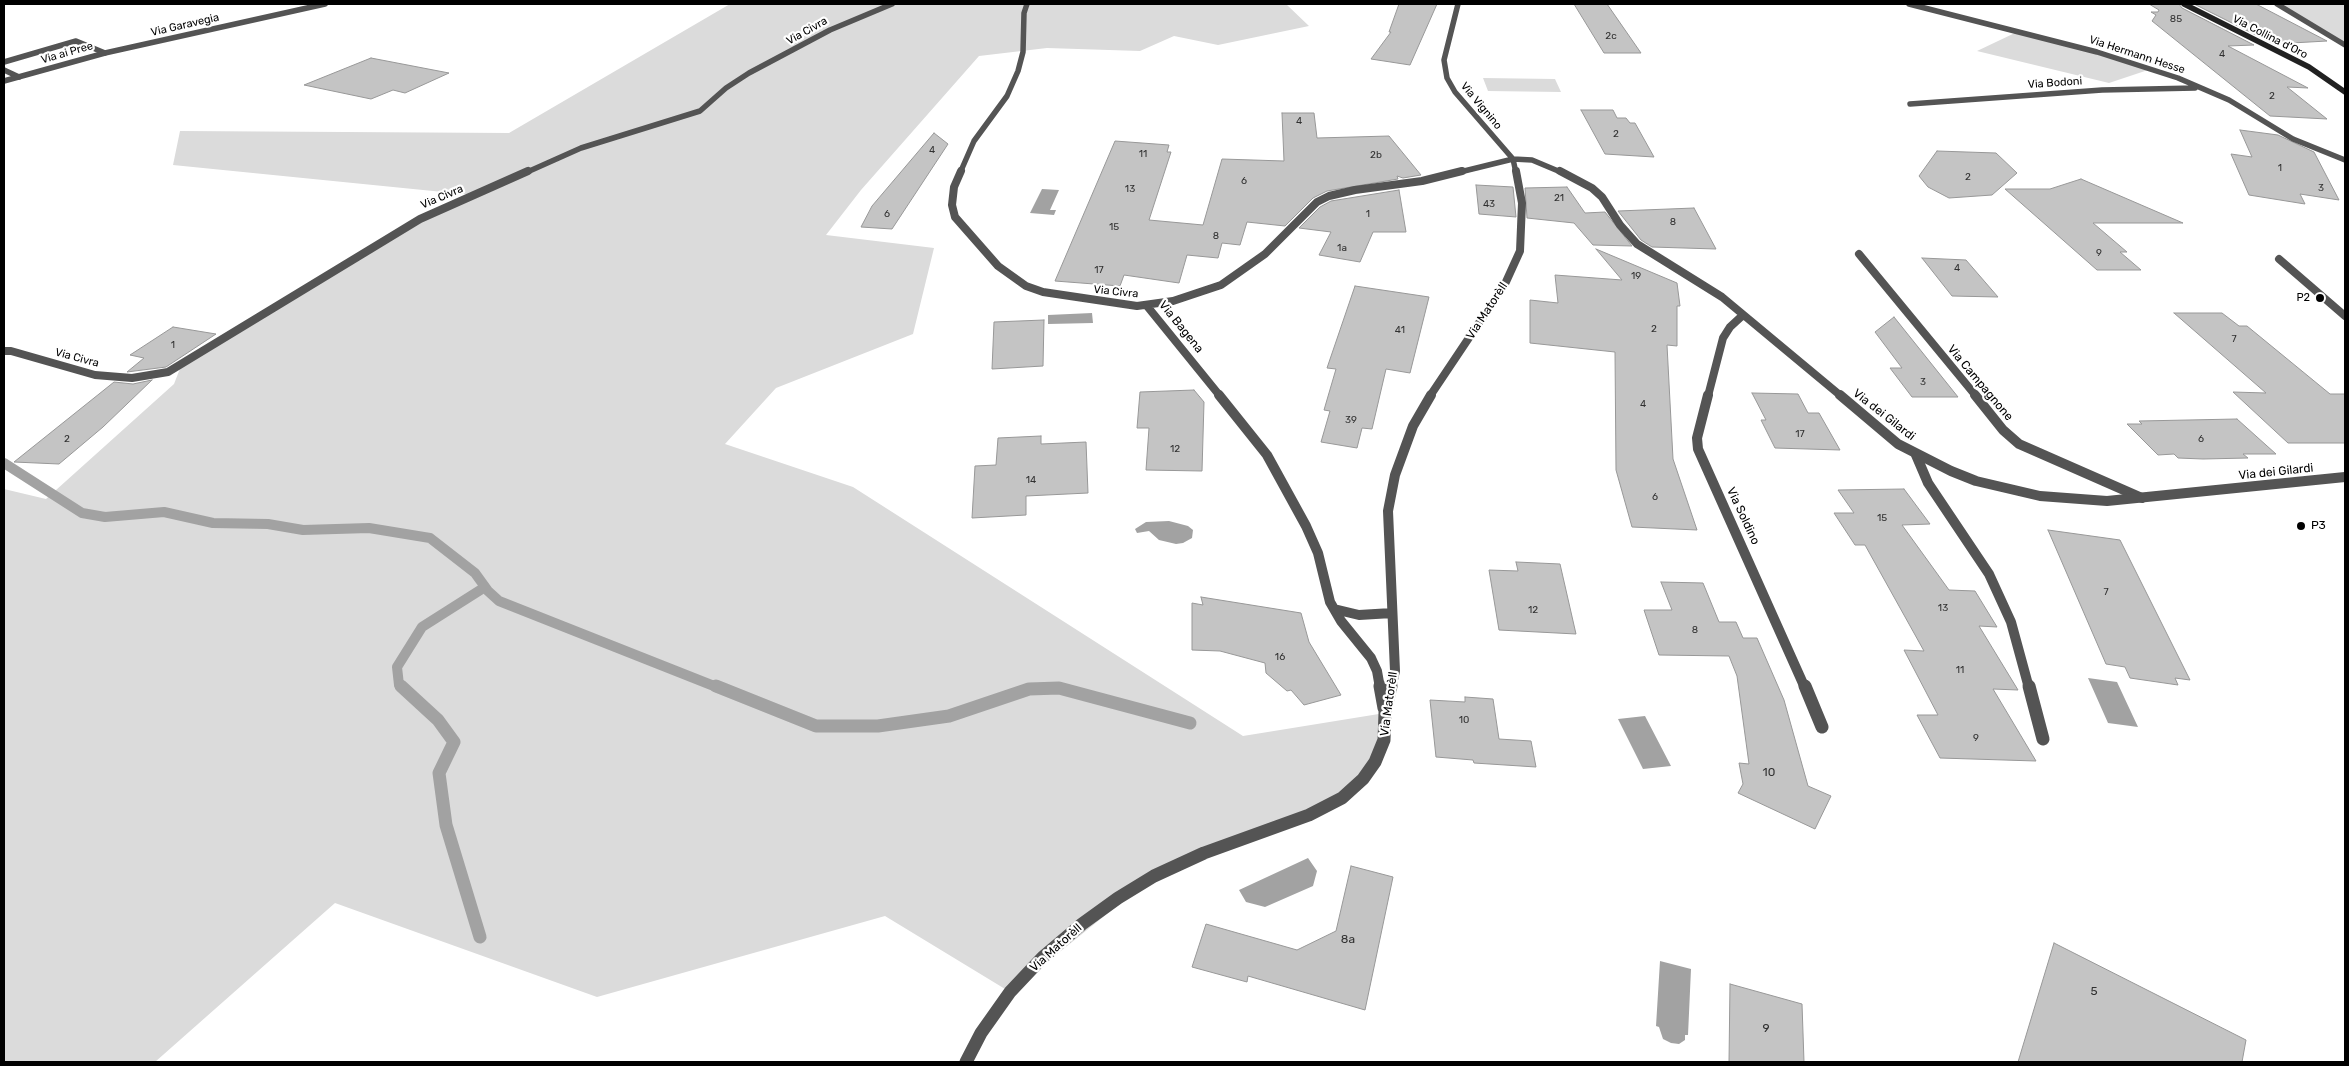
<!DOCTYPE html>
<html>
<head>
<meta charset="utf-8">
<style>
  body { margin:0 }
  #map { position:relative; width:2349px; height:1066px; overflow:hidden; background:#fff; font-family:Rubik,sans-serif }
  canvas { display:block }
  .frame { position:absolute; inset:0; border:5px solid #000; pointer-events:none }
</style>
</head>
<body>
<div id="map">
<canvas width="2349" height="1066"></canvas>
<div class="frame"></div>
</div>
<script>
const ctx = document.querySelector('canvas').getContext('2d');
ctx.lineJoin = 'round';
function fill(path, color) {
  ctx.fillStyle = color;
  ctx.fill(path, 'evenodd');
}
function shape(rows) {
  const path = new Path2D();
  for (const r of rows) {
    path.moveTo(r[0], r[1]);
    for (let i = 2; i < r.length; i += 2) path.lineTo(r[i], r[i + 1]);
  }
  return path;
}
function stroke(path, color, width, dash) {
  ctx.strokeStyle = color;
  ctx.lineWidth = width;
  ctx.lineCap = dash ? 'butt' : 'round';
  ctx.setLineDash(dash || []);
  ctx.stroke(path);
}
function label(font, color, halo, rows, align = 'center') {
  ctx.font = font + ' Rubik,sans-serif';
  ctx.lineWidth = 4.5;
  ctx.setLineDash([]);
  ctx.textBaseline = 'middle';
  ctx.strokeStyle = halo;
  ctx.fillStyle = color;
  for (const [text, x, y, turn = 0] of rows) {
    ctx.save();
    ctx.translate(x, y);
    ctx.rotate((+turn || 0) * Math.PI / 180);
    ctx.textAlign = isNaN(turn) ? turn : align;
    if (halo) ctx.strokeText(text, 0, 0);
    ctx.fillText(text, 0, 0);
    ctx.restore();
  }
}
fill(shape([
  [730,4,1286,4,1309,26,1218,45,1174,36,1140,51,1047,48,979,56,861,190,826,235,934,248,913,334,776,388,725,444,853,487,1243,736,1385,713,1384,740,1342,798,1154,876,1010,992,885,916,597,997,335,903,155,1062,4,1062,4,489,46,499,174,384,181,366,420,219,473,195,173,165,180,131,509,133],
  [2277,4,2345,4,2345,45],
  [2017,32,2151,69,2109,83,1977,51],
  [1483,78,1555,79,1561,92,1488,91]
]), '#dbdbdb');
fill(shape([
  [1042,189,1059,190,1050,210,1056,210,1054,215,1030,213],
  [1092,313,1093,323,1048,324,1048,315],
  [1169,521,1188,526,1193,530,1192,538,1183,543,1176,544,1159,540,1149,531,1137,533,1135,529,1146,522],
  [2088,678,2117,682,2138,727,2108,723],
  [1645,716,1671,766,1643,769,1618,719],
  [1308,858,1317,871,1313,886,1265,907,1246,902,1239,890],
  [1660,961,1691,969,1688,1035,1685,1035,1685,1040,1679,1044,1671,1043,1663,1039,1659,1027,1656,1026]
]), '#a2a2a2');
stroke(shape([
  [4,463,82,513,105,517,164,512,213,523,268,524,303,530,369,528,430,538,475,573,488,591,499,601,719,688],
  [402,688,399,685,397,667,422,627,485,587]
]), '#a2a2a2', 10);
stroke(shape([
  [401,686,438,720,454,742,439,773,446,825,480,937],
  [716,686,816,726,878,726,949,716,1029,689,1059,688,1190,723]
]), '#a2a2a2', 13);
const building = shape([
  [1399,4,1437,4,1410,65,1371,59,1391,32,1389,32,1399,4],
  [1574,4,1607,4,1641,53,1604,53,1574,4],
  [2149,4,2179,4,2182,8,2254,45,2228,46,2308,88,2287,87,2327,119,2270,116,2152,21,2156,15,2151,12,2158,12,2159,10,2149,4],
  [2194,4,2256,4,2327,41,2274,44,2194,4],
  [371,58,449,73,405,93,393,90,371,99,304,85,371,58],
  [1581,110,1613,110,1617,118,1626,118,1630,123,1635,123,1654,157,1605,154,1581,110],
  [1282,113,1314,113,1317,138,1389,136,1421,175,1403,178,1397,176,1398,179,1327,191,1313,198,1285,226,1247,222,1240,245,1222,243,1218,258,1187,255,1179,283,1124,275,1120,286,1055,281,1115,141,1169,145,1167,152,1171,152,1149,220,1203,225,1222,159,1284,161,1282,113],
  [2240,130,2278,135,2314,152,2339,200,2300,194,2305,204,2249,195,2231,154,2252,157,2240,130],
  [934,133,948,144,892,229,861,227,872,206,934,133],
  [1937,151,1996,153,2017,173,1992,195,1949,198,1928,187,1919,176,1937,151],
  [2081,179,2183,223,2093,223,2127,252,2120,252,2141,270,2097,270,2005,189,2050,189,2081,179],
  [1476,185,1513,187,1516,217,1479,214,1476,185],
  [1567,187,1585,213,1605,212,1632,246,1593,245,1574,223,1527,218,1525,188,1567,187],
  [1399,190,1406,232,1373,232,1360,262,1319,255,1331,232,1299,228,1320,207,1331,201,1399,190],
  [1694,208,1716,249,1652,247,1641,240,1618,211,1694,208],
  [1596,249,1677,283,1680,306,1677,306,1677,346,1667,345,1673,459,1697,530,1632,527,1616,470,1615,352,1530,343,1530,300,1558,303,1555,275,1622,280,1596,249],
  [1922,258,1966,260,1998,297,1952,296,1922,258],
  [1355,286,1429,297,1410,373,1386,369,1372,429,1362,428,1357,448,1321,442,1330,411,1324,410,1336,369,1327,368,1355,286],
  [2174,313,2222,313,2239,326,2247,326,2330,394,2345,394,2345,443,2288,443,2233,392,2266,393,2174,313],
  [1894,317,1958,397,1912,397,1890,368,1902,368,1875,332,1894,317],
  [1044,320,1043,366,992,369,994,322,1044,320],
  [173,327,216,334,166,367,127,372,144,358,130,355,173,327],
  [152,380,103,427,59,464,14,462,114,382,133,384,152,380],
  [1194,390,1204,402,1202,471,1146,470,1149,428,1137,428,1140,392,1194,390],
  [1752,393,1798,394,1808,413,1819,413,1840,450,1775,448,1761,420,1766,420,1752,393],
  [2237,419,2276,454,2243,454,2248,458,2203,459,2178,458,2174,454,2158,455,2127,424,2142,424,2139,421,2237,419],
  [1041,436,1041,444,1086,442,1088,493,1026,496,1026,515,972,518,975,466,996,465,998,438,1041,436],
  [1904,489,1930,524,1902,525,1949,590,1975,591,1997,627,1979,626,2018,690,1993,689,2036,761,1940,758,1917,715,1938,715,1904,650,1924,651,1865,545,1855,545,1834,513,1854,513,1838,490,1904,489],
  [2048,530,2120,540,2190,680,2175,678,2178,685,2130,678,2125,667,2106,664,2048,530],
  [1516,562,1560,564,1576,634,1499,630,1489,570,1518,571,1516,562],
  [1661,582,1703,583,1719,622,1736,622,1743,638,1757,638,1784,700,1808,786,1831,796,1815,829,1738,793,1743,784,1739,763,1749,764,1737,676,1729,656,1659,655,1644,610,1672,610,1661,582],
  [1201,597,1301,613,1309,642,1341,695,1304,705,1291,690,1287,691,1266,673,1265,663,1220,651,1192,650,1192,603,1203,605,1201,597],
  [1465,697,1493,699,1499,739,1531,741,1536,767,1474,763,1473,760,1436,757,1430,700,1465,702,1465,697],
  [1351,866,1393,877,1365,1010,1248,976,1247,982,1192,967,1206,924,1297,950,1336,931,1351,866],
  [2054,943,2246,1040,2242,1062,2018,1062,2054,943],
  [1730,984,1802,1004,1804,1062,1729,1062,1730,984]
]);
fill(building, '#c4c4c4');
stroke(building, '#989898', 1);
stroke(shape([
  [4,62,76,41,105,53],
  [4,70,19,77]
]), '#545454', 5.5);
stroke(shape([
  [1859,254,1976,396]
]), '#545454', 8);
stroke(shape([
  [1975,395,2003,430,2019,444,2142,498],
  [1916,455,1928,483,1989,574,2011,622,2029,688]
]), '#545454', 10);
stroke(shape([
  [2029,686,2043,739]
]), '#545454', 13);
stroke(shape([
  [1458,4,1444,60,1447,78,1455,92,1513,159,1516,173],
  [1909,4,2097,52,2178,78,2229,100,2293,139,2345,160],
  [2277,4,2345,45],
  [4,81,105,53,325,4],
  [1910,104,2102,90,2195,88],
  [525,173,581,148,700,111,726,88,749,73,830,30,892,4],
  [960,173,974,141,1007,96,1018,71,1023,52,1024,13,1027,4],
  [1456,173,1513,159,1532,160,1563,173]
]), '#545454', 5.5);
stroke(shape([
  [961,171,954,187,952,205,955,217,998,266,1026,286,1043,292,1137,306,1173,301,1221,285,1265,254,1317,202,1329,196,1355,190,1422,181,1462,171],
  [1560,171,1592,188,1602,197,1620,225,1637,244,1722,297,1841,396],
  [2279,259,2345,316],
  [1147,306,1220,396],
  [4,351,11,351,95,375,132,378,168,372,420,219,528,171],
  [1430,396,1505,284,1520,251,1522,203,1516,171],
  [1708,396,1723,338,1730,327,1743,315]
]), '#545454', 8);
stroke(shape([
  [1219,395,1267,455,1306,526,1318,553,1330,602,1341,621,1371,658,1377,671,1380,688],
  [1708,395,1697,438,1698,449,1805,688],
  [1840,395,1898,444,1951,471,1976,481,2040,496,2107,501,2345,477],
  [1334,609,1359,615,1392,613],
  [1391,688,1395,671,1388,511,1395,475,1413,426,1431,395]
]), '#545454', 10);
stroke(shape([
  [1380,686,1384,708],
  [1805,686,1822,727],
  [966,1062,981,1033,1010,992,1043,957,1082,924,1118,898,1154,876,1204,853,1309,815,1342,798,1363,779,1375,762,1384,740,1385,713,1391,686]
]), '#545454', 13);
stroke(shape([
  [2184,4,2309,67,2345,92]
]), '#212121', 5.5);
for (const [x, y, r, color] of [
  [2320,298,5,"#000"],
  [2301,526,5,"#000"]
]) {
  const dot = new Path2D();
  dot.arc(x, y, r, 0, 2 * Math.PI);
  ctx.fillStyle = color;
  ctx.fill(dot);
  stroke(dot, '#fff', 2);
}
label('10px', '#313131', null, [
  ["85",2176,19],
  ["2c",1611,36],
  ["4",2222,54],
  ["2",2272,96],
  ["4",1299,121],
  ["2",1616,134],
  ["4",932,150],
  ["11",1143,154],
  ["2b",1376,155],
  ["1",2280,168],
  ["2",1968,177],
  ["6",1244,181],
  ["3",2321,188],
  ["13",1130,189],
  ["21",1559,198],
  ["43",1489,204],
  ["6",887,214],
  ["1",1368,214],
  ["8",1673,222],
  ["15",1114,227],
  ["8",1216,236],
  ["1a",1342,248],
  ["9",2099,253],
  ["4",1957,268],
  ["17",1099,270],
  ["19",1636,276],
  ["2",1654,329],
  ["41",1400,330],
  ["7",2234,339],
  ["1",173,345],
  ["3",1923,382],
  ["4",1643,404],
  ["39",1351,420],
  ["17",1800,434],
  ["2",67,439],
  ["6",2201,439],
  ["12",1175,449],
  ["14",1031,480],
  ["6",1655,497],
  ["15",1882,518],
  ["7",2106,592],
  ["13",1943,608],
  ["12",1533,610],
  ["8",1695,630],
  ["16",1280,657],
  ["11",1960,670],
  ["10",1464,720],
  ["9",1976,738]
]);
label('11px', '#000', '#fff', [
  ["Via Garavegia",185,25,-13],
  ["Via Civra",807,31,-29],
  ["Via Collina d'Oro",2270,37,27],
  ["Via ai Pree",67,53,-16],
  ["Via Hermann Hesse",2137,55,18],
  ["Via Bodoni",2055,83,-4],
  ["Via Vignino",1481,106,50],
  ["Via Civra",442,197,-23],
  ["Via Civra",1116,292,6],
  ["Via Civra",77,358,15]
]);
label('11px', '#000', '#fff', [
  ["P2",2310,298]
], 'right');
label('12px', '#000', '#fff', [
  ["Via Matorèll",1487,311,-57],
  ["Via Bagena",1181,327,51],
  ["Via Campagnone",1980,383,50],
  ["Via dei Gilardi",1884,415,38],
  ["Via dei Gilardi",2276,472,-6],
  ["Via Soldino",1743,516,65],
  ["Via Matorèll",1389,704,-82],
  ["Via Matorèll",1056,948,-42]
]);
label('12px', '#000', '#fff', [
  ["P3",2311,526]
], 'left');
label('12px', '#313131', null, [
  ["10",1769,773],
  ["8a",1348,940],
  ["5",2094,992],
  ["9",1766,1029]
]);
</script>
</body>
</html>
